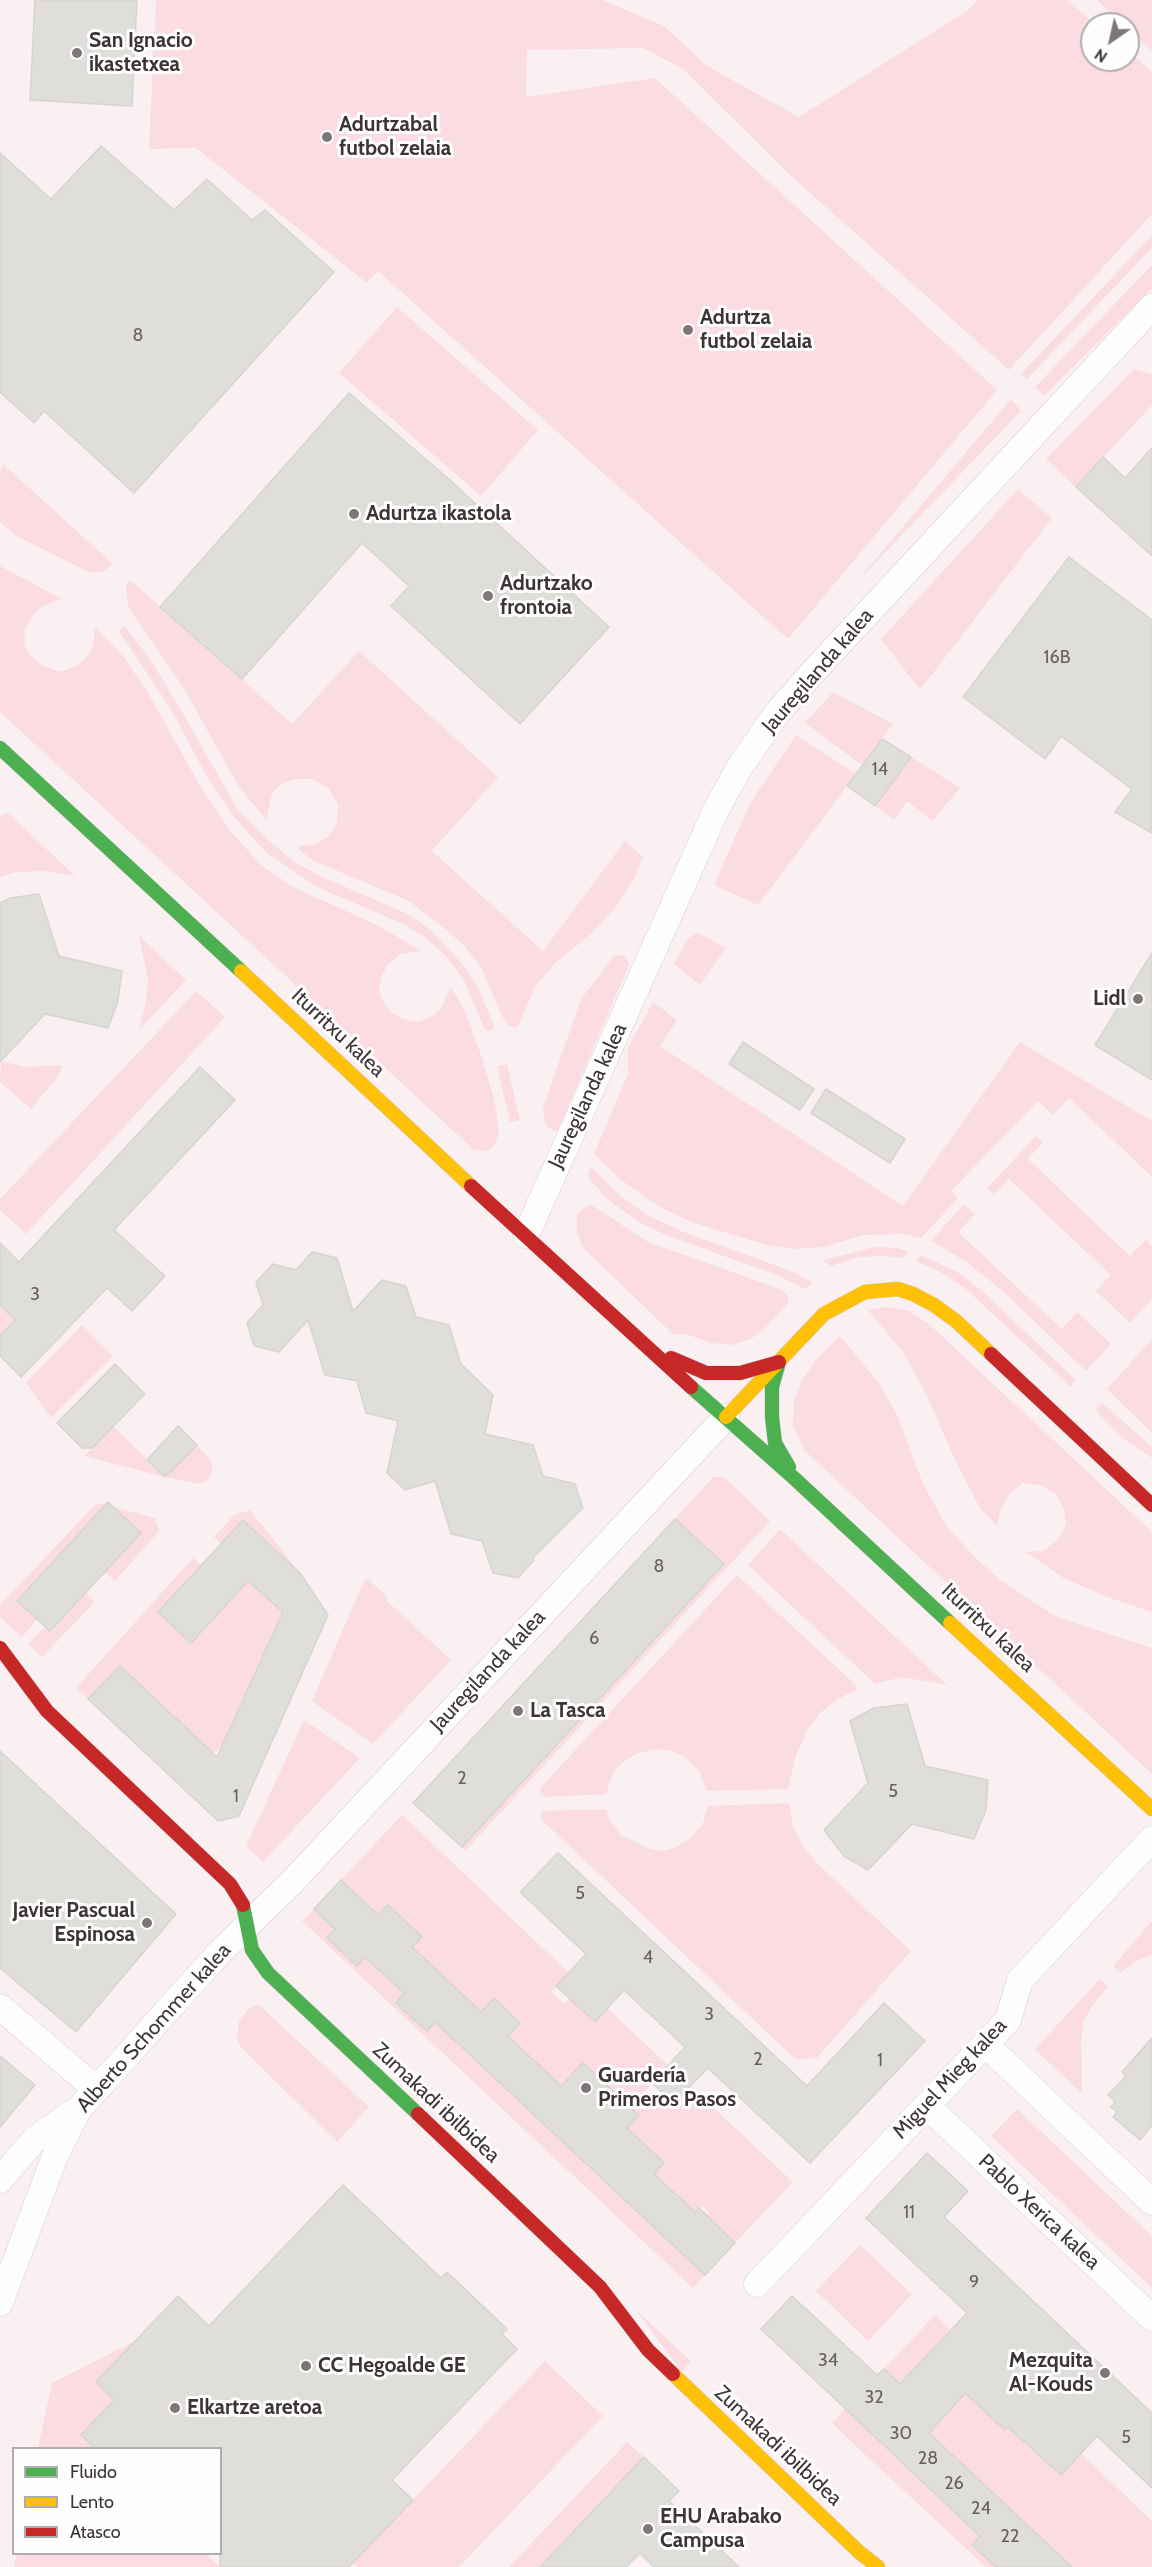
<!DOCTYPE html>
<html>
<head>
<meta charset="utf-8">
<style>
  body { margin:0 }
  #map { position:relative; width:1152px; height:2567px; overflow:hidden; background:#faf0f2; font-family:Cabin,sans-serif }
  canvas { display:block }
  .legend { position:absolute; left:12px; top:2447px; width:210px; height:108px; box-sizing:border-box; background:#fefefe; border:2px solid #b1adae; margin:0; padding:8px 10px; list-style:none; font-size:18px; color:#3d3436 }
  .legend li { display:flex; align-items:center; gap:12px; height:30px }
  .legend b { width:30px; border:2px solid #b1adae }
  .north { position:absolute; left:1080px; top:12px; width:60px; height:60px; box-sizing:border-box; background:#fefefe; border:2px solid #b1adae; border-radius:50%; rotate:214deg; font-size:16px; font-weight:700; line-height:24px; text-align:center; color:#3d3436 }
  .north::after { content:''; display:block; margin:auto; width:21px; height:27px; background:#7f7678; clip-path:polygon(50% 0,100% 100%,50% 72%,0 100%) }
</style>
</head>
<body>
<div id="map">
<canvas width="1152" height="2567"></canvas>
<ul class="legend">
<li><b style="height:8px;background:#4caf50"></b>Fluido</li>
<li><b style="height:8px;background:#ffc107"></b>Lento</li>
<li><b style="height:8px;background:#c62828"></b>Atasco</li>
</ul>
<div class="north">N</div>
</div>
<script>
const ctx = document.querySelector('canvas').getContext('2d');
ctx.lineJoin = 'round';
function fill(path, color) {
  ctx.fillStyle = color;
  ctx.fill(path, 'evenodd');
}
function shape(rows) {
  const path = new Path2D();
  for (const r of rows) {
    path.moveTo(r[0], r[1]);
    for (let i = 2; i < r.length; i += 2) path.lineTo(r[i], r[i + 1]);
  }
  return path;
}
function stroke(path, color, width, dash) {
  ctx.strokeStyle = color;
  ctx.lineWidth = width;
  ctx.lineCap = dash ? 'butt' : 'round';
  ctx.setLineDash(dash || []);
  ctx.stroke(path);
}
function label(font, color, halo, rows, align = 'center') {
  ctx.font = font + ' Cabin,sans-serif';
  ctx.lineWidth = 6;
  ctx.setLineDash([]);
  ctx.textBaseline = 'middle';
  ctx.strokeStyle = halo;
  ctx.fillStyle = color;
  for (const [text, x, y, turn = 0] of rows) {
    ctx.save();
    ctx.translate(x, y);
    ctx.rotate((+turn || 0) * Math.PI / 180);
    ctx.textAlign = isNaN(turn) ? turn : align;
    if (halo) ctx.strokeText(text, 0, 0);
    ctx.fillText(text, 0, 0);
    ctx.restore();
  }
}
fill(shape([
  [156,0,602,0,664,26,707,66,799,117,967,11,978,0,1067,0,1095,24,1092,24,1092,60,1128,60,1128,51,1152,72,1152,214,1009,370,791,176,683,69,643,48,527,50,526,97,655,78,997,390,788,639,378,271,367,283,196,148,149,149],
  [1097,0,1152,0,1152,51,1128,28,1128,24,1123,24],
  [1152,235,1152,248,1027,379,1021,374],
  [1152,265,1152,288,1044,396,1035,387],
  [397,307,538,430,481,496,339,373],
  [1134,369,1152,374,1152,405,1076,487,1046,459],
  [1011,399,1021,411,853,586],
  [3,464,113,564,102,572,89,572,15,535,0,522,0,472],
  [1018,489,1052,518,920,690,881,639],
  [0,566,62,599,42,606,32,617,25,630,24,645,32,657,41,665,60,672,74,667,86,658,93,646,95,627,122,655,147,691,200,786,231,832,261,865,293,887,379,926,421,951,401,954,389,963,382,975,379,989,382,1000,391,1012,402,1019,419,1022,431,1017,440,1010,451,987,464,1009,480,1052,494,1099,499,1130,495,1145,487,1151,474,1150,0,712],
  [130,580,292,724,359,651,498,777,432,851,543,951,625,841,643,857,634,879,615,908,592,933,554,964,535,987,518,1027,510,1027,503,1018,481,967,465,947,448,931,409,901,314,861,299,850,299,846,316,844,328,837,337,823,338,804,329,789,312,779,295,779,281,784,272,793,266,820,238,785,183,687,128,607,126,585],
  [125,626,150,659,177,703,238,810,267,839,293,861,320,876,408,914,431,930,467,969,481,994,494,1026,491,1031,485,1030,463,978,444,954,424,937,403,924,317,887,267,853,249,834,232,814,207,777,172,711,119,631],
  [833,692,893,724,862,765,805,723],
  [796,735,856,774,758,905,716,886,715,882,751,802],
  [911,757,960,788,932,821,907,801,894,820,875,806],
  [7,812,75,876,45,871,16,872,0,877,0,817],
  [698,933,726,948,700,985,674,964,688,938],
  [139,936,186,980,139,1030,146,1001,148,979],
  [623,955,630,963,557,1132,552,1130,545,1124,543,1108,581,999,614,956],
  [196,991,225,1017,26,1234,0,1210,0,1199],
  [653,1002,677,1020,660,1046,903,1206,1020,1042,1152,1121,1152,1177,1069,1098,1053,1115,1038,1101,951,1191,958,1198,921,1238,902,1234,864,1235,823,1247,794,1249,767,1245,691,1222,658,1206,620,1179,594,1154,628,1074,628,1048],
  [1,1061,26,1067,61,1065,60,1074,31,1109,0,1082],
  [507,1064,520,1120,510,1122,497,1066],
  [1036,1136,1043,1142,1028,1159,1130,1256,1146,1240,1152,1246,1152,1299,1130,1323,1096,1291,1111,1275,1009,1179,994,1194,987,1188],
  [591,1167,617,1193,647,1215,681,1231,794,1272,813,1283,805,1289,777,1275,668,1236,639,1222,607,1199,588,1177],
  [590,1204,648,1242,780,1289,788,1296,788,1303,767,1326,751,1339,731,1345,712,1343,686,1334,674,1335,583,1248,577,1232,577,1214],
  [964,1204,975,1214,958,1232,1062,1329,1077,1312,1111,1344,1086,1371,1003,1291,965,1261,931,1241],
  [875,1247,897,1248,909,1252,903,1258,881,1256,859,1257,831,1266,823,1260],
  [921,1255,957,1272,980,1289,1076,1380,1071,1387,966,1289,937,1270,915,1261],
  [0,1305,15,1320,0,1336],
  [886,1307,909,1311,929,1324,1152,1532,1152,1612,1104,1596,1062,1577,1026,1552,1044,1551,1058,1539,1066,1524,1064,1509,1055,1493,1040,1485,1023,1483,1010,1493,1000,1511,997,1526,980,1508,956,1462,927,1396,903,1352,868,1310],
  [82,1325,113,1356,51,1418,26,1383],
  [840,1336,879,1383,897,1415,923,1484,947,1527,977,1559,1000,1580,1057,1617,1152,1648,1152,1774,804,1450,793,1425,794,1401,801,1382,816,1360],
  [1152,1339,1152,1433,1107,1389],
  [1102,1403,1152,1447,1152,1458,1124,1439,1095,1410],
  [113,1426,165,1477,197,1445,212,1462,212,1472,208,1480,199,1484,165,1477,84,1456],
  [713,1477,724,1477,770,1521,465,1851,462,1847,724,1564,675,1519],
  [96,1504,106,1504,37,1619,22,1637,0,1617,0,1605],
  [113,1507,155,1518,159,1531,115,1581,105,1572,141,1533],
  [250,1510,300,1573,243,1520,221,1544,214,1537,234,1515],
  [780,1529,947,1685,902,1677,875,1684,748,1565],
  [193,1558,201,1565,158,1612,191,1643,248,1581,283,1612,221,1747,213,1753,120,1666,88,1699,76,1688],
  [737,1575,856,1685,856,1690,838,1699,821,1712,808,1729,796,1755,788,1789,707,1791,699,1771,686,1758,672,1751,656,1749,638,1753,623,1762,612,1775,606,1794,545,1797,540,1793,541,1787],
  [368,1579,386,1596,387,1601,451,1660,373,1744,312,1701,364,1581],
  [86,1593,95,1602,42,1657,28,1644,45,1626,50,1631],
  [304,1720,360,1758,263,1862,246,1846],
  [789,1803,794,1829,805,1849,819,1865,911,1951,817,2058,795,2059,541,1819,542,1811,606,1809,609,1819,621,1835,650,1849,663,1851,677,1847,691,1838,703,1823,708,1806],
  [402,1815,568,1972,551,1992,564,2004,582,1985,596,1997,583,2011,594,2022,607,2008,668,2065,644,2092,652,2100,661,2091,690,2086,793,2182,735,2243,707,2215,709,2212,702,2206,695,2213,654,2174,664,2163,591,2110,611,2089,584,2063,561,2087,508,2037,520,2023,494,1998,481,2012,412,1947,422,1937,388,1905,377,1915,341,1880],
  [314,1909,335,1929,327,1938,357,1966,365,1957,404,1993,411,2017,426,2031,435,2022,705,2275,693,2288,302,1921],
  [1152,1921,1152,1955,1136,1961,1120,1973,1113,1966],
  [1100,1979,1108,1987,1092,2006,1084,2020,1081,2040,1082,2094,1035,2049],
  [258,2004,369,2107,337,2142,241,2047,237,2038,239,2021,248,2009],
  [1017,2109,1152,2236,1152,2288,991,2136],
  [860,2245,912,2294,868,2341,816,2291],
  [636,2310,691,2361,682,2372],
  [935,2315,1152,2521,1152,2567,1072,2567,928,2432,893,2378,884,2369],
  [135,2341,96,2382,114,2400,81,2435,95,2448,38,2448,52,2383],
  [545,2361,603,2416,459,2567,358,2567,353,2563],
  [846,2408,981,2535,972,2545,1014,2567,986,2567,860,2450,832,2423],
  [627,2442,644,2457,540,2567,509,2567],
  [17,2554,206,2554,220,2567,14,2567]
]), '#fadce2');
const building = shape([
  [35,0,137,0,132,106,30,100,35,0],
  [101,146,174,210,207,179,252,220,265,210,334,272,134,493,44,411,34,423,0,392,0,153,51,199,101,146],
  [349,393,451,481,609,627,520,724,391,606,409,586,362,543,242,679,160,607,349,393],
  [1152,448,1152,556,1076,487,1103,457,1125,478,1152,448],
  [1069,557,1152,620,1152,833,1115,812,1132,789,1061,736,1045,759,963,697,1069,557],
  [882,739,911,757,875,806,847,786,882,739],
  [39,894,59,956,122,971,118,1001,108,1028,45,1014,0,1062,0,903,10,898,39,894],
  [1152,953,1152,1080,1095,1045,1152,953],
  [743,1042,814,1089,800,1110,729,1064,743,1042],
  [200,1067,235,1100,114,1230,165,1276,132,1311,107,1288,21,1377,0,1356,0,1336,15,1320,0,1305,0,1243,19,1262,200,1067],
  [826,1089,905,1139,890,1163,811,1113,826,1089],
  [312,1252,337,1258,353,1311,382,1280,406,1286,416,1317,449,1325,461,1364,493,1395,485,1434,533,1445,543,1476,575,1484,583,1508,533,1558,534,1560,518,1578,493,1573,482,1541,451,1534,435,1481,405,1490,387,1473,398,1421,366,1413,357,1381,325,1375,308,1320,279,1352,254,1346,247,1323,263,1305,256,1282,273,1264,296,1270,312,1252],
  [115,1364,145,1394,92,1448,82,1448,57,1423,115,1364],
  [178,1426,197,1445,165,1477,147,1460,178,1426],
  [108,1502,141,1533,50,1631,17,1601,108,1502],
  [675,1519,724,1564,462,1847,413,1803,675,1519],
  [243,1520,300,1573,328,1615,239,1816,218,1821,88,1699,120,1666,217,1757,283,1612,248,1581,191,1643,158,1612,243,1520],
  [907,1704,925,1766,988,1780,986,1810,974,1839,912,1824,868,1870,844,1856,824,1830,868,1783,850,1721,874,1708,907,1704],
  [0,1751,176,1914,76,2032,0,1968,0,1751],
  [558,1853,807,2086,884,2003,925,2041,810,2163,708,2068,674,2103,652,2083,685,2047,624,1990,595,2022,556,1986,586,1954,520,1892,558,1853],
  [341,1880,378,1915,388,1905,422,1937,412,1947,481,2012,494,1998,520,2023,508,2036,561,2086,583,2063,639,2115,627,2128,664,2163,654,2174,695,2212,699,2208,735,2243,705,2275,435,2022,427,2031,411,2017,396,2003,404,1993,365,1957,357,1966,327,1938,335,1929,314,1909,341,1880],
  [1152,2038,1152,2125,1140,2140,1113,2117,1117,2112,1111,2107,1115,2102,1108,2095,1126,2076,1122,2072,1152,2038],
  [0,2056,35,2085,0,2127,0,2056],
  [927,2153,968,2191,944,2217,1152,2413,1152,2488,1097,2436,1061,2475,1008,2427,1005,2430,965,2393,929,2433,1072,2567,996,2567,972,2545,980,2536,761,2329,792,2296,877,2375,884,2369,900,2384,967,2313,866,2218,927,2153],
  [343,2185,441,2278,447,2272,507,2329,502,2334,517,2349,392,2480,413,2500,349,2567,220,2567,220,2448,95,2448,81,2435,114,2400,96,2382,178,2296,209,2326,343,2185],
  [644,2457,679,2491,669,2501,739,2567,654,2567,640,2553,626,2567,540,2567,644,2457]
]);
fill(building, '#e0dedb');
stroke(building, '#d6d4d2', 1.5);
const street = shape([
  [526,1235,716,810,739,768,777,713,814,671,1152,307],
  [0,2007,96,2089],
  [985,2044,1152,2202],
  [927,2106,1152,2318],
  [0,2180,35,2139,75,2111],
  [757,2284,1008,2020,1020,1980,1152,1839],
  [0,2303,55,2156,78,2110,220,1952,292,1882,726,1417]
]);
const fast = shape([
  [0,748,241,971],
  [779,1362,772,1387,772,1417,775,1443,789,1467],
  [691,1387,795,1479,950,1623],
  [243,1905,252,1950,268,1973,418,2114]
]);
const slow = shape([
  [241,971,471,1186],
  [726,1417,824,1314,865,1292,898,1289,913,1294,934,1305,956,1321,991,1354],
  [950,1623,1152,1809],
  [673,2374,859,2552,878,2567]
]);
const jam = shape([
  [471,1186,691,1387],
  [991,1354,1152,1505],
  [671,1358,706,1373,740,1373,779,1362],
  [0,1648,47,1711,230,1884,243,1905],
  [418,2114,600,2287,648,2350,673,2374]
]);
stroke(street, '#d6cdcf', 27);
stroke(fast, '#d6cdcf', 15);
stroke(slow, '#d6cdcf', 15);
stroke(jam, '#d6cdcf', 15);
stroke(street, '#fefdfd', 26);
stroke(fast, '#4caf50', 14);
stroke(slow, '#ffc107', 14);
stroke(jam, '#c62828', 14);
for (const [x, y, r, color] of [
  [77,53,6,"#7f7678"],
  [327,137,6,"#7f7678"],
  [688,330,6,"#7f7678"],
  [354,514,6,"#7f7678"],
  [488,596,6,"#7f7678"],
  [1138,999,6,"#7f7678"],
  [518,1711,6,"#7f7678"],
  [147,1923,6,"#7f7678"],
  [586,2088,6,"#7f7678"],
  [306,2366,6,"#7f7678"],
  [1105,2373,6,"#7f7678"],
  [175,2408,6,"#7f7678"],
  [648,2529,6,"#7f7678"]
]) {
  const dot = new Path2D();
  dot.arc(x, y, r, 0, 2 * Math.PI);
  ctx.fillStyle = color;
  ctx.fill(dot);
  stroke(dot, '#fefefe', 2);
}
label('18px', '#665f60', null, [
  ["8",138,336],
  ["16B",1057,658],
  ["14",880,770],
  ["3",35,1295],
  ["8",659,1567],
  ["6",594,1639],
  ["2",462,1779],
  ["5",893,1792],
  ["1",236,1797],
  ["5",580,1894],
  ["4",648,1958],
  ["3",709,2015],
  ["2",758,2060],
  ["1",880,2061],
  ["11",909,2213],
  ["9",974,2283],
  ["34",828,2361],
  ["32",874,2398],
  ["30",901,2434],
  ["5",1126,2438],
  ["28",928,2459],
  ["26",954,2484],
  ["24",981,2509],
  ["22",1010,2537]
]);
label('bold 21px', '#3d3436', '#fefefe', [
  ["San Ignacio",89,41],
  ["ikastetxea",89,65],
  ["Adurtzabal",339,125],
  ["futbol zelaia",339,149],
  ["Adurtza",700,318],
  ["futbol zelaia",700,342],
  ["Adurtza ikastola",366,514],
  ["Adurtzako",500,584],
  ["frontoia",500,608],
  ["Lidl",1126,999,"right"],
  ["La Tasca",530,1711],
  ["Javier Pascual",135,1911,"right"],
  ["Espinosa",135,1935,"right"],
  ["Guardería",598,2076],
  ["Primeros Pasos",598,2100],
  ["Mezquita",1093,2361,"right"],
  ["Al-Kouds",1093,2385,"right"],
  ["CC Hegoalde GE",318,2366],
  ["Elkartze aretoa",187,2408],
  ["EHU Arabako",660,2517],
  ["Campusa",660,2541]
], 'left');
label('21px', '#3d3436', '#fefefe', [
  ["Jauregilanda kalea",818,671,-49],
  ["Iturritxu kalea",338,1033,43],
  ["Jauregilanda kalea",588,1096,-65],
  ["Iturritxu kalea",988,1628,43],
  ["Jauregilanda kalea",488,1671,-47],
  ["Alberto Schommer kalea",154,2028,-48],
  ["Miguel Mieg kalea",950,2079,-47],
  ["Zumakadi ibilbidea",436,2103,43],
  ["Pablo Xerica kalea",1039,2212,43],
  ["Zumakadi ibilbidea",778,2446,43]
]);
</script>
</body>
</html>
